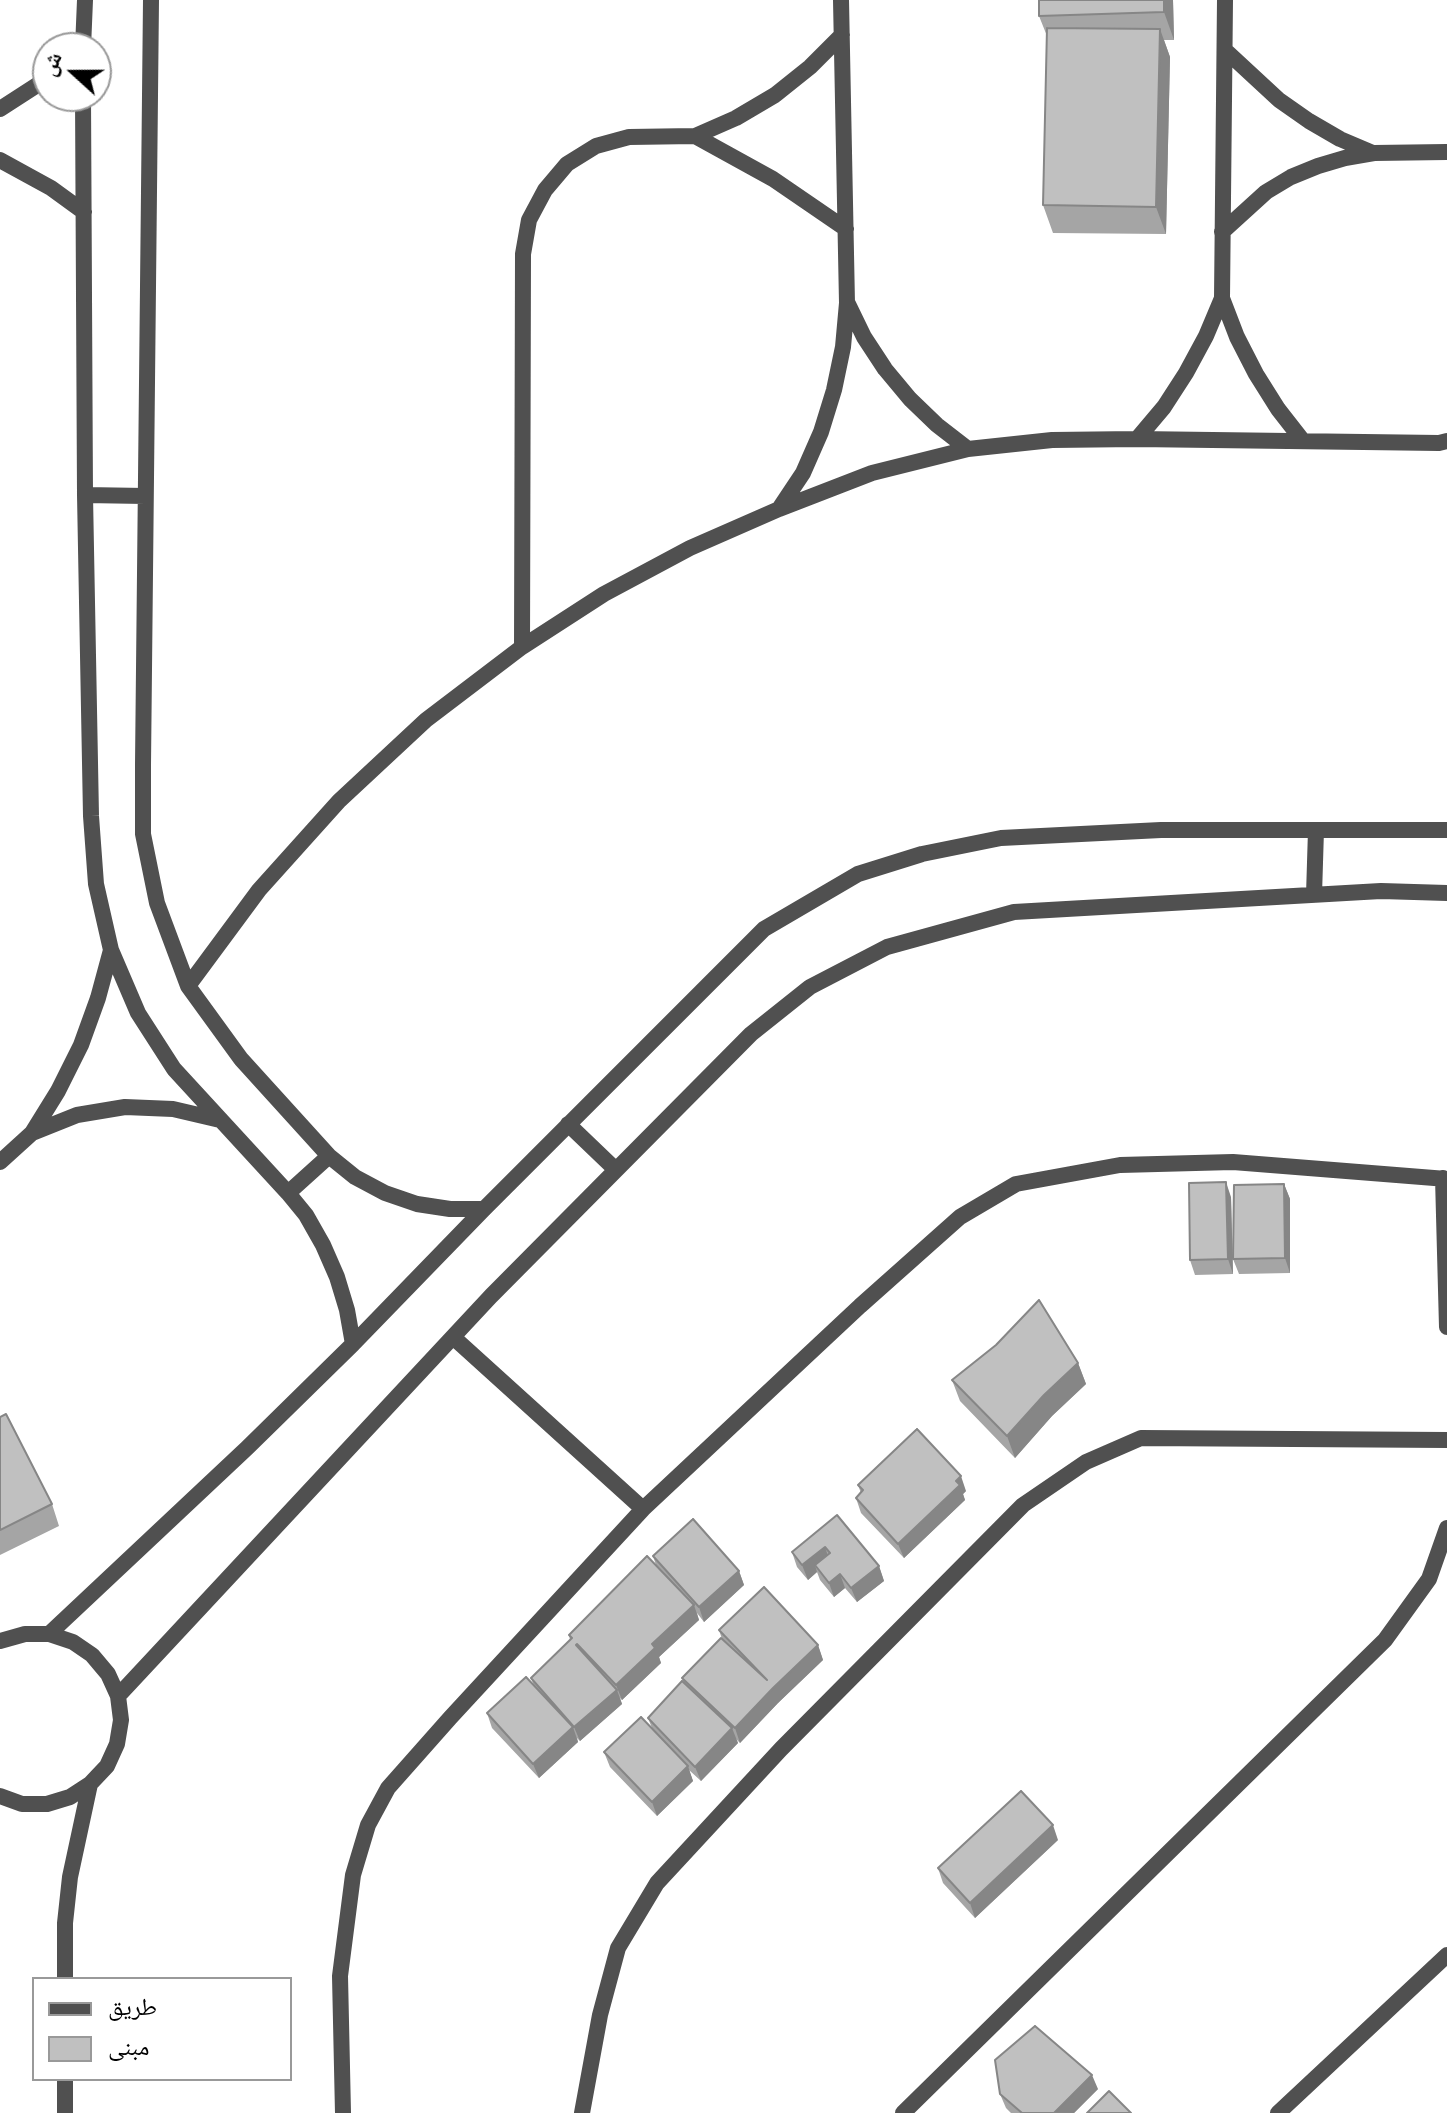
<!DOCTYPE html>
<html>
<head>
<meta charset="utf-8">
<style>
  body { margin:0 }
  #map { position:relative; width:1447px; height:2113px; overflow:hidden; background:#fff; font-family:Figtree,"Noto Naskh Arabic",sans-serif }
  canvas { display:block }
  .legend { position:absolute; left:32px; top:1977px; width:260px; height:104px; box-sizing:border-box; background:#fff; border:2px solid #999; margin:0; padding:10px 14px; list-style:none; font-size:24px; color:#000 }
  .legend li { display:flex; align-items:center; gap:16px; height:40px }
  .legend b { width:40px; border:2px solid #999 }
  .north { position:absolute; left:32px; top:32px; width:80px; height:80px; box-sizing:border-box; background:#fff; border:2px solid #999; border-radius:50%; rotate:291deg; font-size:22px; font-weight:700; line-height:32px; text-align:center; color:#000 }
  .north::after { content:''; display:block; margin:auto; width:28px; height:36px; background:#000; clip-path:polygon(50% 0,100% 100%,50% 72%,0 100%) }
</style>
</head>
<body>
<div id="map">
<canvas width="1447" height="2113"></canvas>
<ul class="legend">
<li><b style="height:10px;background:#505050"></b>طريق</li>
<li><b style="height:22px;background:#c0c0c0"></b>مبنى</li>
</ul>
<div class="north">ش</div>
</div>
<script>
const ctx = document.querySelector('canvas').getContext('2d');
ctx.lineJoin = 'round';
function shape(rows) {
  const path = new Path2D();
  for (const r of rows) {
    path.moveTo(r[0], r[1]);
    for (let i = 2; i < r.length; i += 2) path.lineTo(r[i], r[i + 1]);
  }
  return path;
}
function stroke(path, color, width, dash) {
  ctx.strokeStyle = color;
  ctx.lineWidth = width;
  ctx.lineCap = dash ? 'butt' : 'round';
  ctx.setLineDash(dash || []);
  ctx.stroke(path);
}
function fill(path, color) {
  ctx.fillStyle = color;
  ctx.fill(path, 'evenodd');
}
stroke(shape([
  [151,0,143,765,143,834,157,903,188,986,241,1059,329,1156,355,1177,385,1193,417,1204,450,1209,484,1209],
  [83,48,85,0],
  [1225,50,1279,100,1309,121,1340,139,1373,153],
  [83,96,85,495,91,816,96,884,111,950,138,1013,174,1069,288,1193,306,1215,323,1245,337,1277,347,1310,353,1344],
  [0,109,48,78],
  [695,136,773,179,846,229],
  [0,160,51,188,84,212],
  [1222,232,1266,192,1291,177,1318,166,1345,158,1374,153,1447,152],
  [1222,298,1237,337,1256,374,1278,409,1303,441],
  [848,304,864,337,885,369,910,399,937,425,968,449],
  [1137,439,1164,407,1186,373,1206,336,1222,298,1225,0],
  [85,495,145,496],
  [779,509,803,473,821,432,834,390,843,347,847,303,841,0],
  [522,647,523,254,529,220,545,190,567,164,596,146,629,137,695,136,736,118,775,95,810,67,842,35],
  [1314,895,1316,830],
  [188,986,259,890,339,801,426,720,522,647,604,594,690,548,779,509,872,473,968,449,1052,440,1137,439,1439,443,1447,441],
  [568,1124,616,1170],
  [32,1133,77,1115,125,1107,173,1109,220,1120],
  [0,1162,32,1133,58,1091,81,1045,98,998,111,950],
  [1443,1178,1447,1327],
  [288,1193,329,1156],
  [453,1337,643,1509],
  [49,1634,247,1448,353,1344,484,1209,764,929,858,874,922,854,1001,838,1161,830,1447,830],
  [0,1641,25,1634,49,1634,73,1642,92,1655,108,1674,118,1696,121,1720,117,1744,107,1766,90,1784,70,1797,47,1804,22,1804,0,1796],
  [118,1696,491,1296,751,1034,810,987,887,947,1014,912,1381,891,1447,893],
  [65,1979,65,1923,70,1877,90,1784],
  [65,2079,65,2113],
  [343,2113,340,1976,353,1875,368,1825,388,1788,450,1718,643,1509,860,1306,960,1217,1016,1184,1120,1165,1233,1162,1447,1179],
  [582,2113,600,2015,618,1948,657,1883,781,1749,1023,1505,1086,1462,1141,1438,1447,1440],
  [903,2113,1385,1640,1429,1579,1447,1528],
  [1278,2113,1447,1955]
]), '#505050', 16);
fill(shape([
  [1173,0,1174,40,1164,40,1170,57,1166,234,1053,233,1043,205,1047,36,1039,16],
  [1284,1184,1290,1199,1290,1273,1239,1274,1233,1259],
  [1231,1197,1233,1274,1195,1275,1190,1260],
  [1078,1363,1086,1384,1052,1416,1015,1458,960,1401,952,1380],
  [0,1417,52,1504,59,1526,0,1555],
  [858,1485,966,1491,963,1494,965,1500,904,1558,861,1513,856,1498,861,1493],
  [837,1515,879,1566,884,1581,857,1602,845,1588,834,1597,820,1580,817,1572,808,1580,797,1567,792,1552],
  [653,1556,739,1571,744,1585,704,1622,697,1613,699,1620,659,1657,661,1663,622,1700,620,1698,622,1704,580,1741,577,1738,578,1742,539,1778,492,1728,487,1713,534,1686,531,1678,570,1640,569,1635,656,1565],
  [719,1630,818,1645,823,1660,778,1703,740,1743,736,1739,738,1743,701,1781,689,1770,693,1781,657,1816,610,1767,604,1752,652,1728,648,1718,684,1683,682,1678,722,1639],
  [1058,1840,975,1918,943,1883,938,1868],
  [1098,2089,1074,2113,1011,2113,1006,2108,1000,2094]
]), '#a5a5a5');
fill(shape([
  [1164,0,1173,0,1174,40,1164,12],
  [1160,29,1170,57,1166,234,1156,207],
  [1226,1182,1231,1197,1233,1274,1228,1259],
  [1284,1184,1290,1199,1290,1273,1285,1258],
  [1078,1363,1086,1384,1052,1416,1015,1458,1007,1436,1044,1395],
  [961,1476,966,1491,963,1494,965,1500,904,1558,898,1544],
  [825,1547,830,1562,815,1565,817,1572,808,1580,802,1565],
  [879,1566,884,1581,857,1602,851,1588],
  [739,1571,744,1585,704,1622,699,1607],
  [840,1574,845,1588,834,1597,829,1583],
  [694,1605,699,1620,659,1657,661,1663,622,1700,616,1685,652,1644],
  [818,1645,823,1660,778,1703,740,1743,735,1728,773,1688],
  [617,1690,622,1704,580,1741,574,1727],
  [573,1727,578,1742,539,1778,533,1764],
  [732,1728,738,1743,701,1781,695,1767],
  [688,1766,693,1781,657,1816,652,1802],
  [1053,1825,1058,1840,975,1918,970,1903],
  [1092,2075,1098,2089,1074,2113,1054,2113]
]), '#868686');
const building = shape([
  [1039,0,1164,0,1164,12,1039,16,1039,0],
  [1047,28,1160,29,1156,207,1043,205,1047,28],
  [1226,1182,1228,1259,1190,1260,1189,1183,1226,1182],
  [1284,1184,1285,1258,1233,1259,1234,1185,1284,1184],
  [1039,1300,1078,1363,1044,1395,1007,1436,952,1380,996,1345,1039,1300],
  [6,1414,52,1504,0,1530,0,1417,6,1414],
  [917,1429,961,1476,956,1481,960,1485,898,1544,856,1498,863,1490,858,1485,917,1429],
  [837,1515,879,1566,851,1588,840,1574,829,1583,815,1565,830,1553,825,1547,802,1565,792,1552,837,1515],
  [693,1519,739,1571,699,1607,653,1556,693,1519],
  [647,1556,694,1605,652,1644,655,1648,616,1685,577,1644,576,1645,617,1690,574,1727,531,1678,572,1638,569,1635,647,1556],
  [764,1587,818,1645,773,1688,735,1728,682,1678,721,1638,767,1680,719,1630,764,1587],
  [526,1677,573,1727,533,1764,487,1713,526,1677],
  [682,1681,732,1728,695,1767,648,1718,682,1681],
  [641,1717,688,1766,652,1802,604,1752,641,1717],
  [1021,1791,1053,1825,970,1903,938,1868,1021,1791],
  [1035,2026,1092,2075,1054,2113,1022,2113,1000,2094,995,2060,1035,2026],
  [1109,2091,1131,2113,1087,2113,1109,2091]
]);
fill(building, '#c0c0c0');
stroke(building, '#868686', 2);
</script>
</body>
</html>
